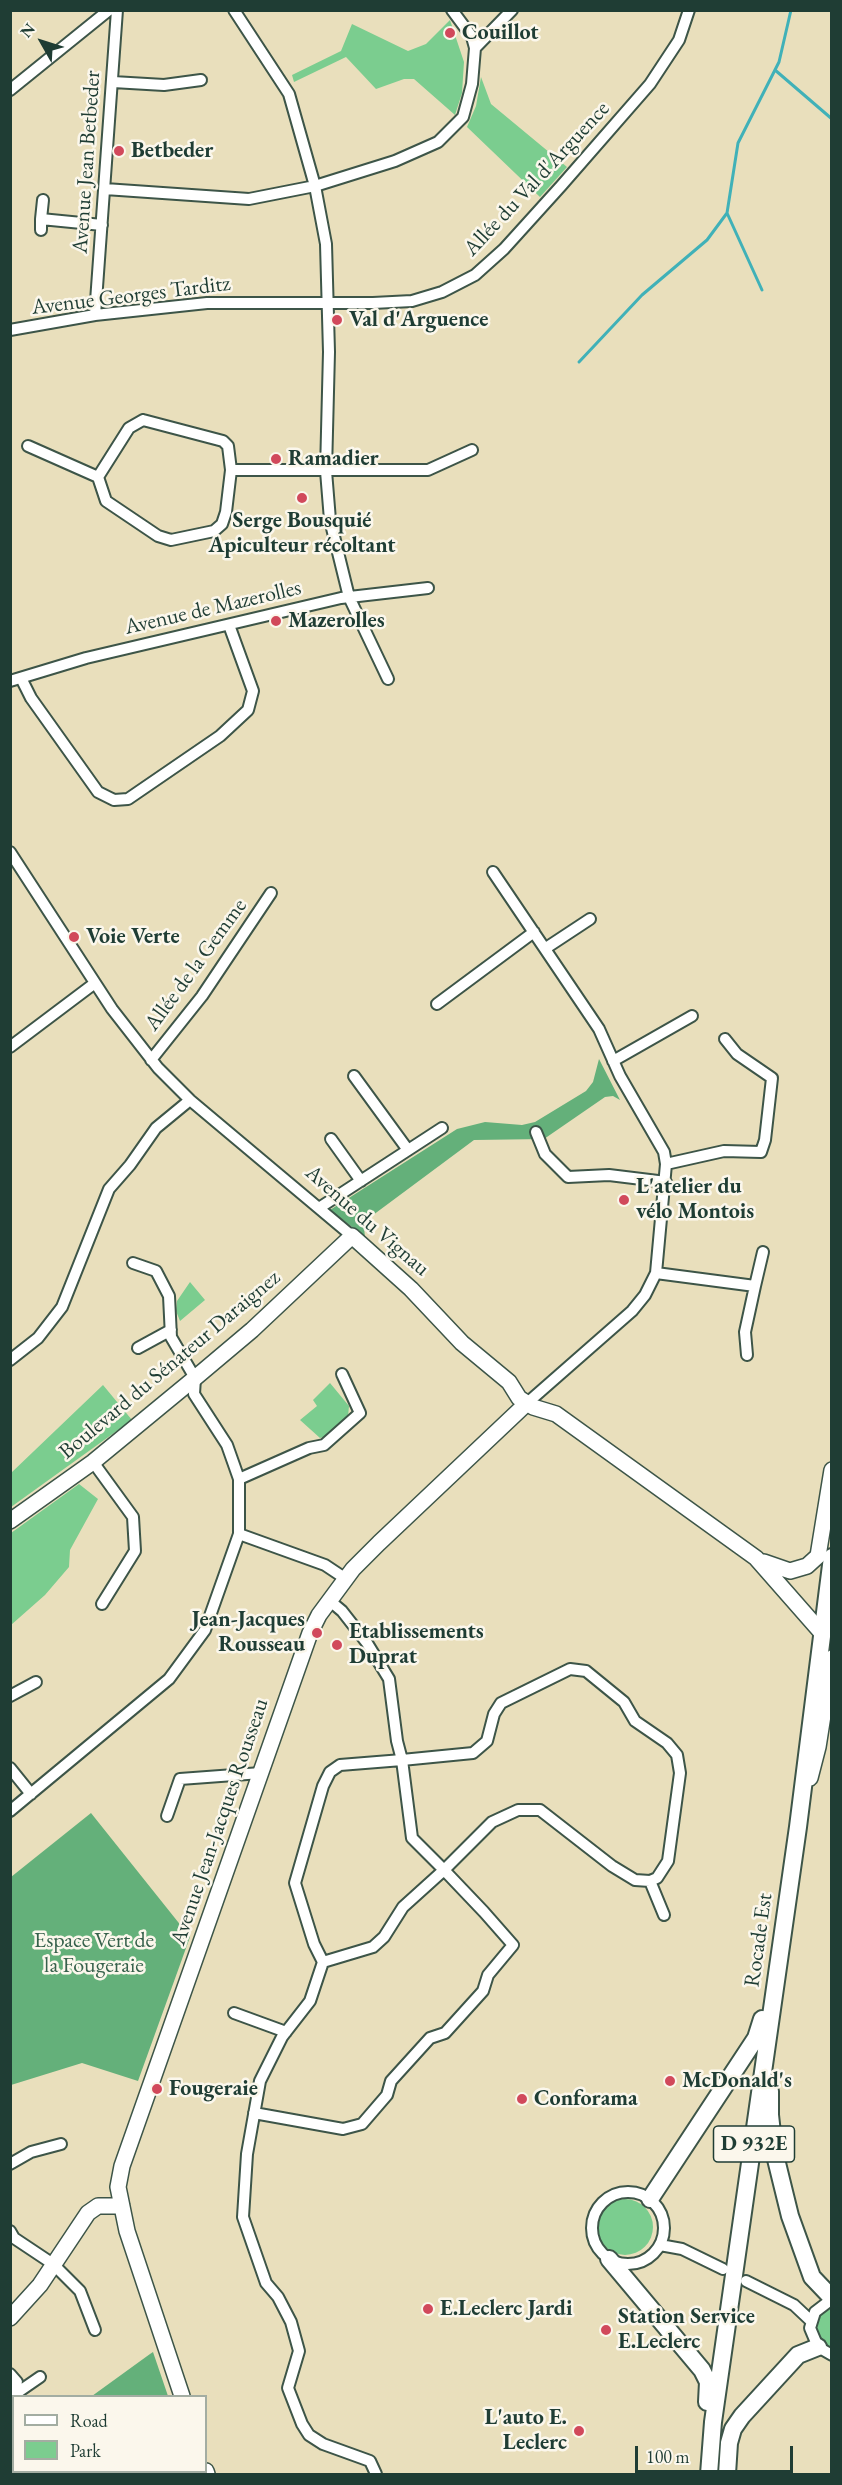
<!DOCTYPE html>
<html>
<head>
<meta charset="utf-8">
<style>
  body { margin:0 }
  #map { position:relative; width:842px; height:2485px; overflow:hidden; background:#e9dfbc; font-family:"EB Garamond",serif }
  canvas { display:block }
  .frame { position:absolute; inset:0; border:12px solid #1f3d34; pointer-events:none }
  .legend { position:absolute; left:12px; top:2395px; width:195px; height:78px; box-sizing:border-box; background:#fbf7ec; border:2px solid #a3ada2; margin:0; padding:8px 10px; list-style:none; font-size:18px; color:#1f3d34 }
  .legend li { display:flex; align-items:center; gap:12px; height:30px }
  .legend b { width:30px; border:2px solid #a3ada2 }
  .north { position:absolute; left:12px; top:12px; width:60px; height:60px; -webkit-text-stroke:4px #fbf7ec; paint-order:stroke; rotate:309deg; font-size:16px; font-weight:700; line-height:24px; text-align:center; color:#1f3d34 }
  .north::after { content:''; display:block; margin:auto; width:21px; height:27px; background:#1f3d34; clip-path:polygon(50% 0,100% 100%,50% 72%,0 100%) }
  .scale { position:absolute; left:635px; top:2446px; width:158px; height:27px; box-sizing:border-box; border:3px solid #1f3d34; border-top:0; padding-left:8px; font-size:18px; line-height:21px; white-space:nowrap; color:#1f3d34; -webkit-text-stroke:4px #fbf7ec; paint-order:stroke }
</style>
</head>
<body>
<div id="map">
<canvas width="842" height="2485"></canvas>
<div class="frame"></div>
<ul class="legend">
<li><b style="height:8px;background:#fff"></b>Road</li>
<li><b style="height:16px;background:#7bcd8f"></b>Park</li>
</ul>
<div class="north">N</div>
<div class="scale">100 m</div>
</div>
<script>
const ctx = document.querySelector('canvas').getContext('2d');
ctx.lineJoin = 'round';
function fill(path, color) {
  ctx.fillStyle = color;
  ctx.fill(path, 'evenodd');
}
function shape(rows) {
  const path = new Path2D();
  for (const r of rows) {
    if (r.length === 3) {
      path.moveTo(r[0] + r[2], r[1]);
      path.arc(r[0], r[1], r[2], 0, 2 * Math.PI);
      continue;
    }
    path.moveTo(r[0], r[1]);
    for (let i = 2; i < r.length; i += 2) path.lineTo(r[i], r[i + 1]);
  }
  return path;
}
function stroke(path, color, width, dash) {
  ctx.strokeStyle = color;
  ctx.lineWidth = width;
  ctx.lineCap = dash ? 'butt' : 'round';
  ctx.setLineDash(dash || []);
  ctx.stroke(path);
}
function label(font, color, halo, rows, align = 'center') {
  ctx.font = font + ' "EB Garamond",serif';
  ctx.lineWidth = 5;
  ctx.setLineDash([]);
  ctx.textBaseline = 'middle';
  ctx.strokeStyle = halo;
  ctx.fillStyle = color;
  for (const [text, x, y, turn = 0] of rows) {
    ctx.save();
    ctx.translate(x, y);
    ctx.rotate((+turn || 0) * Math.PI / 180);
    ctx.textAlign = isNaN(turn) ? turn : align;
    if (halo) ctx.strokeText(text, 0, 0);
    ctx.fillText(text, 0, 0);
    ctx.restore();
  }
}
fill(shape([
  [450,20,464,62,462,93,455,115,414,79,404,79,376,89,346,57,294,82,292,75,341,51,352,24,408,51,426,44],
  [481,77,491,104,567,167,540,197,467,127,476,106],
  [190,1282,205,1300,180,1321,176,1311,177,1301],
  [330,1383,349,1406,348,1417,330,1435,320,1438,300,1420,317,1406,313,1400],
  [103,1385,132,1420,11,1507,11,1473],
  [79,1484,98,1499,70,1550,69,1567,45,1595,11,1625,11,1533],
  [625,2227,28],
  [831,2306,831,2348,821,2342,816,2328,819,2314]
]), '#7bcd8f');
fill(shape([
  [599,1059,620,1100,613,1096,605,1097,544,1139,474,1140,369,1218,364,1228,365,1237,330,1210,457,1129,485,1122,522,1125,535,1122,586,1091,593,1082],
  [91,1813,190,1937,138,2081,82,2063,11,2085,11,1877],
  [153,2352,168,2396,92,2396,150,2354],
  [13,2458,14,2472,139,2472,139,2474,11,2474,11,2461]
]), '#64b07a');
stroke(shape([
  [775,70,832,119],
  [727,213,762,290],
  [579,362,642,295,707,240,727,213,738,143,779,62,791,10]
]), '#40b1b8', 3);
const street = shape([
  [234,10,289,94,315,186,326,244,329,352,326,471,330,520,349,597,388,679],
  [452,10,472,37,475,48],
  [113,82,164,85,201,80],
  [10,90,109,10],
  [105,189,249,199,315,186,395,161,438,142,463,117,472,84,475,48,512,10],
  [41,219,43,200],
  [41,230,41,219,102,225],
  [95,315,117,10],
  [10,330,95,315,207,303,373,303,412,301,442,292,475,275,504,249,561,186,650,84,679,40,689,10],
  [143,420,223,441,228,446,231,470,226,512,222,524,214,531,171,540,158,536,106,501,98,477,129,428,143,420],
  [28,446,98,477],
  [231,470,428,470,472,450],
  [21,678,31,698,98,792,114,800,128,799,220,736,248,710,253,691,229,625],
  [10,681,86,658,341,598,428,588],
  [10,852,112,1009,158,1068,190,1100,352,1236],
  [493,872,599,1029,620,1076,664,1152,666,1164,656,1273,645,1295,632,1311,526,1404],
  [546,948,590,919],
  [437,1004,534,932],
  [10,1047,95,983],
  [151,1060,202,996,271,893],
  [613,1061,692,1016],
  [354,1076,408,1150],
  [536,1132,545,1154,568,1177,609,1175,666,1182],
  [331,1139,361,1181],
  [666,1164,724,1151,761,1152,765,1140,772,1078,737,1054,725,1039],
  [319,1208,442,1128],
  [656,1273,755,1286,763,1252],
  [138,1348,171,1330],
  [747,1355,745,1332,755,1286],
  [10,1360,38,1338,62,1307,109,1189,130,1165,156,1128,190,1100],
  [93,1462,133,1517,135,1551,102,1604],
  [239,1479,309,1448,324,1445,360,1413,342,1374],
  [239,1534,325,1565,346,1579],
  [330,1601,342,1611,367,1643,389,1679,397,1741,402,1760,340,1765,330,1772,323,1786,295,1883,314,1944,323,1962,310,2001,282,2037,260,2081,247,2154,243,2217,266,2283,278,2297,291,2322,299,2351,288,2388,302,2424,309,2435,323,2444,370,2461,376,2474],
  [10,1696,36,1682],
  [10,1768,31,1794],
  [10,1811,169,1679,205,1630,239,1534,239,1479,227,1445,194,1394,195,1378,171,1337,169,1296,156,1271,133,1263],
  [167,1816,180,1779,261,1773],
  [650,1881,664,1915],
  [234,2013,286,2032],
  [254,2113,343,2129,362,2124,387,2095,391,2081,430,2038,445,2033,483,1991,488,1975,513,1945,484,1912,444,1870,412,1838,402,1760,473,1753,487,1741,494,1714,501,1703,570,1669,586,1671,624,1702,635,1721,667,1743,677,1755,680,1773,668,1861,657,1878,650,1881,635,1880,612,1866,540,1810,518,1810,492,1822,444,1870,403,1907,384,1937,373,1947,323,1962],
  [10,2164,31,2152,61,2144],
  [628,2228,36],
  [10,2231,14,2238,53,2264,80,2291,95,2330],
  [660,2245,682,2249,723,2269],
  [746,2281,794,2305,811,2321],
  [832,2299,815,2312,810,2328,818,2347,832,2355],
  [10,2374,17,2382,11,2397],
  [11,2397,40,2377]
]);
const secondary = shape([
  [10,1521,93,1462,195,1378,252,1330,352,1236,411,1289,462,1343,509,1382,519,1398,533,1407,556,1414,756,1558,821,1632],
  [764,1562,790,1571,807,1566,818,1556,832,1470],
  [810,1778,818,1747,832,1658],
  [10,2318,40,2285,88,2213,98,2206,122,2206],
  [182,2396,127,2231,118,2187,122,2166,310,1633,319,1615,353,1569,379,1543,526,1404],
  [206,2471,207,2474]
]);
const primary = shape([
  [770,2091,770,2115,774,2151,790,2216,812,2277,832,2298],
  [650,2199,756,2038,762,2019],
  [609,2259,702,2370,708,2382,707,2402],
  [709,2474,713,2422,798,1827,832,1557],
  [727,2474,729,2443,733,2429,742,2416,798,2355,818,2347]
]);
stroke(street, '#3d5548', 14);
stroke(secondary, '#3d5548', 18);
stroke(primary, '#3d5548', 20);
stroke(street, '#fff', 10);
stroke(secondary, '#fff', 15);
stroke(primary, '#fff', 16);
for (const [x, y, r, color] of [
  [450,33,6,"#d1495b"],
  [119,151,6,"#d1495b"],
  [337,320,6,"#d1495b"],
  [276,459,6,"#d1495b"],
  [302,498,6,"#d1495b"],
  [276,621,6,"#d1495b"],
  [74,937,6,"#d1495b"],
  [624,1200,6,"#d1495b"],
  [317,1633,6,"#d1495b"],
  [337,1645,6,"#d1495b"],
  [670,2081,6,"#d1495b"],
  [157,2089,6,"#d1495b"],
  [522,2099,6,"#d1495b"],
  [428,2309,6,"#d1495b"],
  [606,2330,6,"#d1495b"],
  [579,2431,6,"#d1495b"]
]) {
  const dot = new Path2D();
  dot.arc(x, y, r, 0, 2 * Math.PI);
  ctx.fillStyle = color;
  ctx.fill(dot);
  stroke(dot, '#fbf7ec', 2);
}
for (const [x, y, w] of [
  [754,2144,81]
]) {
  const box = new Path2D();
  box.roundRect(x - w / 2, y - 18, w, 36, 4.5);
  ctx.fillStyle = '#fbf7ec';
  ctx.fill(box);
  stroke(box, '#1f3d34', 1.5);
}
label('bold 21px', '#1f3d34', null, [
  ["D 932E",754,2144]
]);
label('bold 22px', '#1f3d34', '#fbf7ec', [
  ["Couillot",462,33],
  ["Betbeder",131,151],
  ["Val d'Arguence",349,320],
  ["Ramadier",288,459],
  ["Serge Bousquié",302,521,"center"],
  ["Apiculteur récoltant",302,546,"center"],
  ["Mazerolles",288,621],
  ["Voie Verte",86,937],
  ["L'atelier du",636,1187],
  ["vélo Montois",636,1212],
  ["Jean-Jacques",305,1620,"right"],
  ["Rousseau",305,1645,"right"],
  ["Etablissements",349,1632],
  ["Duprat",349,1657],
  ["McDonald's",682,2081],
  ["Fougeraie",169,2089],
  ["Conforama",534,2099],
  ["E.Leclerc Jardi",440,2309],
  ["Station Service",618,2317],
  ["E.Leclerc",618,2342],
  ["L'auto E.",567,2418,"right"],
  ["Leclerc",567,2443,"right"]
], 'left');
label('22px', '#1f3d34', '#fbf7ec', [
  ["Avenue Jean Betbeder",87,162,-86],
  ["Allée du Val d'Arguence",537,179,-47],
  ["Avenue Georges Tarditz",131,296,-7],
  ["Avenue de Mazerolles",213,608,-13],
  ["Allée de la Gemme",196,965,-54],
  ["Avenue du Vignau",367,1221,41],
  ["Boulevard du Sénateur Daraignez",170,1365,-40],
  ["Avenue Jean-Jacques Rousseau",220,1822,-71],
  ["Rocade Est",759,1940,-82]
]);
label('22px', '#36614b', '#fbf7ec', [
  ["Espace Vert de",94,1941],
  ["la Fougeraie",94,1966]
]);
</script>
</body>
</html>
